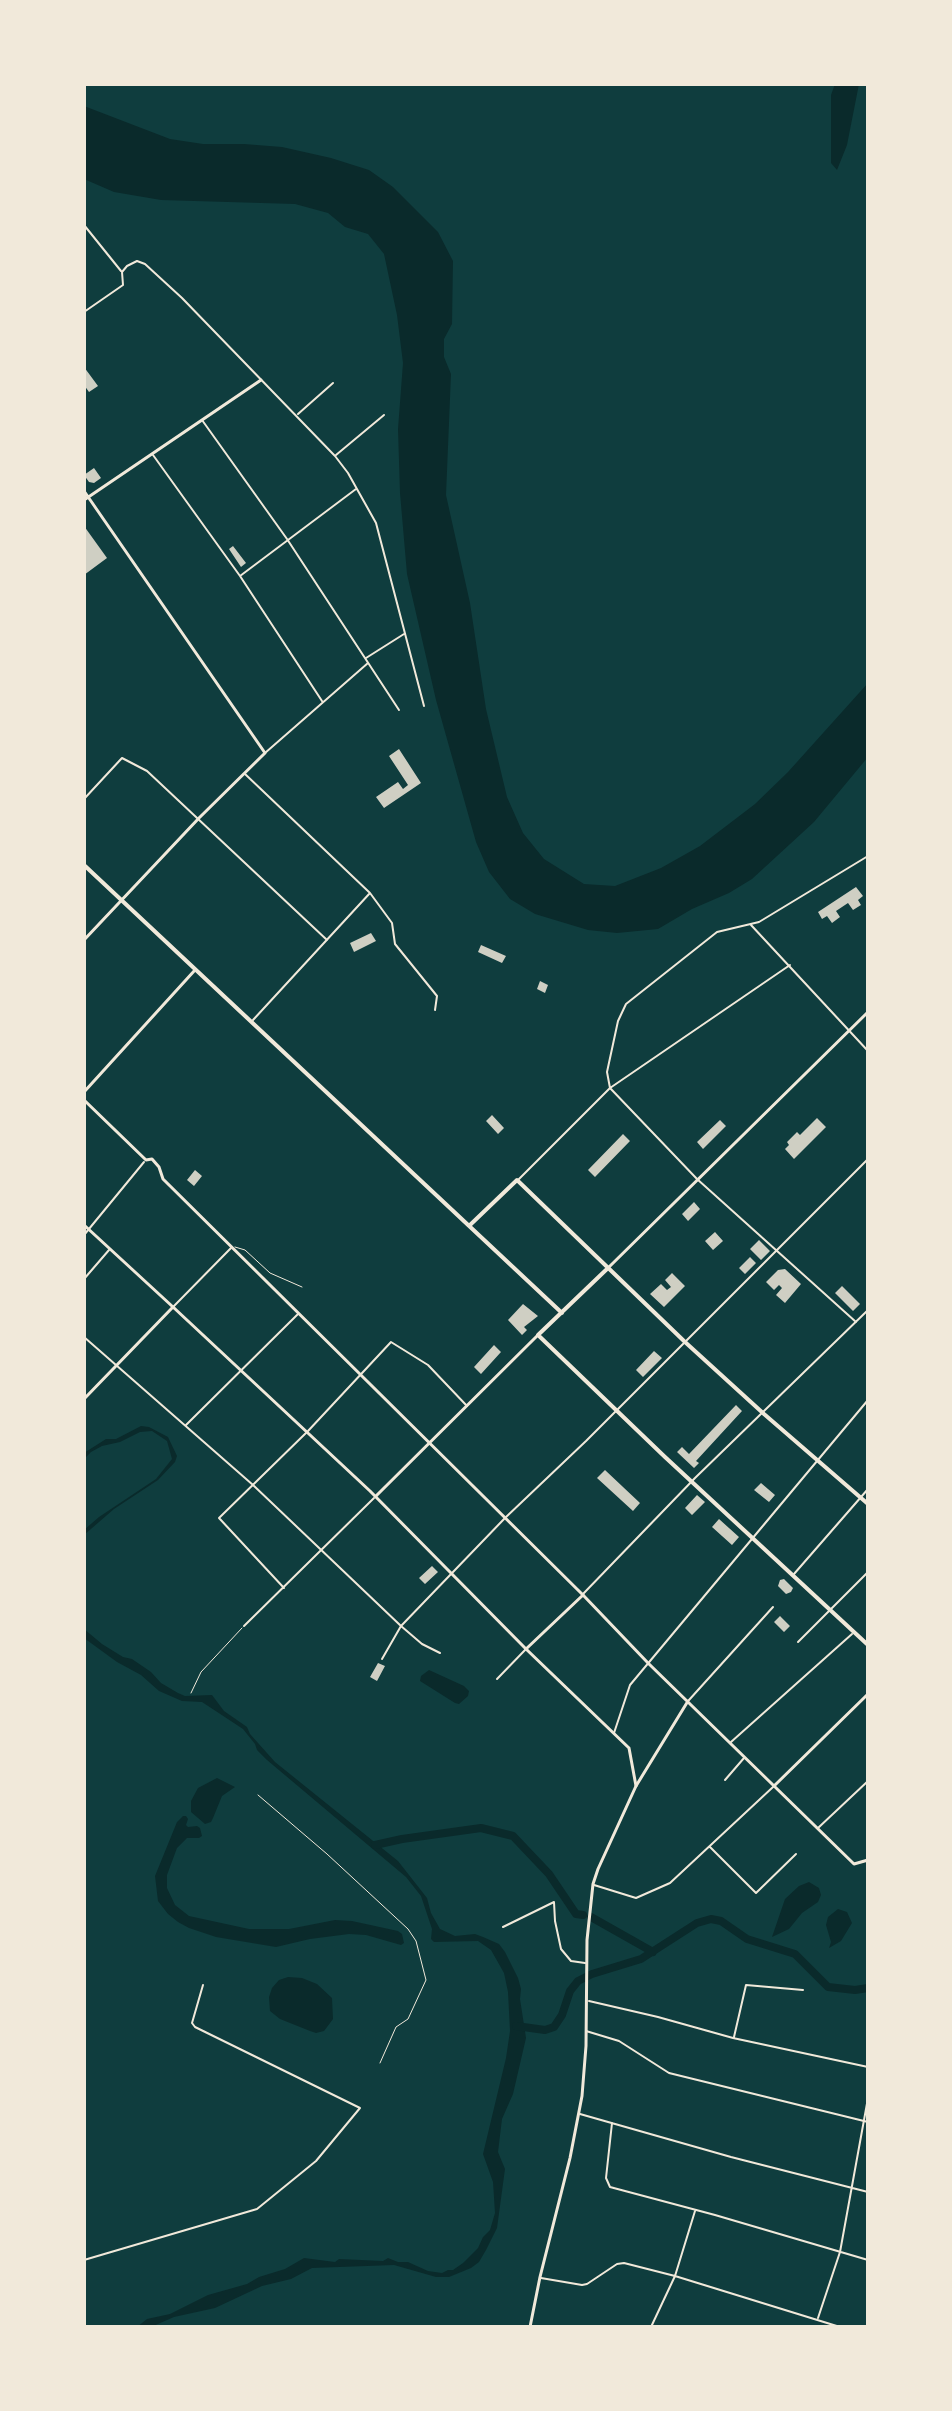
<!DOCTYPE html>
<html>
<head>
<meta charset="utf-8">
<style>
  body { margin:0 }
  #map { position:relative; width:952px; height:2411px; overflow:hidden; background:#0f3d3e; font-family:Overpass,sans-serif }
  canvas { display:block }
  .frame { position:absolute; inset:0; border:86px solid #f1e9da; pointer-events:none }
</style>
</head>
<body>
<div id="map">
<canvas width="952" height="2411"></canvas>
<div class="frame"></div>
</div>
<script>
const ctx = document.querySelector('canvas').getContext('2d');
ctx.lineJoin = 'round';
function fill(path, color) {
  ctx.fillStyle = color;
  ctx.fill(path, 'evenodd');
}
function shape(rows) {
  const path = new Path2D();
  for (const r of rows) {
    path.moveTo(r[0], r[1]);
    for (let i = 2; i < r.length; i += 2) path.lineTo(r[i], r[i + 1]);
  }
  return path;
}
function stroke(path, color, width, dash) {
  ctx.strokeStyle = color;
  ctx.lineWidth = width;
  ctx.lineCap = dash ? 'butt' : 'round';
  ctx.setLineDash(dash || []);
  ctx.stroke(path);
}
fill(shape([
  [835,84,859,84,847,145,837,170,831,163,831,95],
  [84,106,170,139,203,144,244,144,282,147,331,158,369,170,393,187,438,232,453,261,452,324,444,339,444,357,451,374,446,495,470,603,486,709,507,797,523,833,544,859,584,884,615,886,661,868,700,846,755,804,788,772,868,683,868,757,814,822,752,879,729,893,692,909,658,929,617,933,588,930,535,914,510,899,489,872,476,842,436,700,407,574,400,493,398,429,403,363,397,315,384,254,368,234,345,227,328,213,295,204,161,200,114,192,84,179],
  [141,1426,149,1427,168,1437,177,1456,175,1462,158,1480,114,1509,84,1535,84,1530,99,1517,156,1479,172,1459,167,1441,152,1431,140,1432,120,1442,102,1446,91,1452,84,1459,84,1453,106,1439,116,1439],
  [84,1629,102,1644,123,1657,132,1659,151,1672,161,1683,178,1693,185,1696,212,1695,224,1711,247,1727,250,1734,275,1762,398,1861,427,1898,431,1913,440,1929,455,1936,475,1934,483,1937,499,1944,505,1952,518,1978,521,1989,520,1999,526,2038,513,2094,502,2119,498,2152,505,2169,497,2228,486,2250,479,2262,471,2268,449,2277,436,2277,394,2265,312,2268,291,2279,262,2286,215,2308,174,2317,151,2327,137,2327,147,2319,170,2314,208,2295,247,2284,259,2277,285,2269,304,2258,335,2262,339,2259,383,2261,388,2258,398,2262,408,2262,428,2271,442,2273,448,2270,453,2270,463,2263,478,2248,483,2237,490,2230,495,2213,493,2182,483,2154,506,2058,510,2031,508,1992,504,1973,491,1950,478,1941,434,1942,431,1939,432,1929,421,1896,406,1877,267,1760,257,1750,255,1744,243,1729,202,1702,182,1701,159,1691,141,1675,117,1662,84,1638],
  [429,1670,464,1686,469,1691,468,1696,459,1704,455,1703,420,1681,421,1676],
  [217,1778,235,1787,222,1796,213,1818,211,1822,205,1824,191,1812,191,1801,198,1788],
  [183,1816,186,1816,188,1819,186,1825,188,1827,197,1826,200,1828,202,1836,199,1838,187,1838,177,1848,167,1875,167,1888,175,1905,189,1916,249,1929,289,1929,335,1920,352,1921,398,1931,402,1934,404,1943,401,1945,366,1935,349,1934,310,1939,276,1947,216,1937,189,1928,178,1922,168,1914,158,1901,155,1876,177,1822],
  [809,1882,819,1888,821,1895,818,1902,802,1913,789,1929,772,1937,785,1899,799,1886],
  [838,1909,847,1912,852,1923,841,1941,829,1948,831,1942,826,1925,828,1917],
  [288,1977,302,1978,317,1984,332,1998,333,2019,324,2031,316,2033,310,2031,280,2019,270,2011,269,1997,272,1988,279,1980]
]), '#0a2a2b');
stroke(shape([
  [375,1845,402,1839,481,1828,513,1836,549,1874,576,1914,583,1915],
  [591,1917,653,1952],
  [516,2026,545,2030,554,2027,562,2015,570,1991,578,1981,592,1974,641,1959,697,1923,711,1919,721,1921,747,1939,795,1954,828,1987,855,1990,868,1988]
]), '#0a2a2b', 8);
fill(shape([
  [84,367,98,386,89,392,84,385],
  [94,468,101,478,94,483,89,482,84,475],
  [84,526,107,558,84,575],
  [233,546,246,563,241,567,229,549],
  [399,749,421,783,384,808,376,797,398,782,403,789,408,785,389,756],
  [856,887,863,896,858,900,861,905,853,910,848,903,836,911,840,917,832,923,827,916,822,919,818,912],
  [371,933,376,941,354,952,350,943],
  [481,945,506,956,502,963,478,952],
  [540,981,548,985,545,993,537,989],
  [492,1115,504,1128,498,1134,486,1121],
  [817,1118,826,1127,794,1159,785,1149,789,1145,787,1142,797,1132,800,1135],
  [720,1120,726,1126,703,1149,697,1142],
  [623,1134,630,1141,595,1177,588,1170],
  [195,1170,202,1176,194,1186,187,1180],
  [694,1202,700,1209,688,1221,682,1214],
  [715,1232,723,1241,713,1250,705,1241],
  [759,1240,770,1251,761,1260,750,1249],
  [750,1257,756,1263,745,1274,739,1268],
  [785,1269,801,1284,785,1303,776,1295,782,1288,779,1285,774,1290,766,1282,778,1270],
  [672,1273,685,1286,664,1307,650,1294,661,1284,667,1290,671,1287,665,1280],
  [842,1286,860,1304,853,1311,835,1293],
  [523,1304,538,1316,524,1327,527,1330,522,1335,508,1320],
  [494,1345,501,1352,481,1374,474,1367],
  [654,1351,662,1358,643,1377,636,1370],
  [736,1405,742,1411,696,1461,699,1463,694,1468,677,1452,682,1447,689,1454],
  [605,1470,640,1503,633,1511,597,1478],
  [761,1483,775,1495,769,1502,754,1490],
  [697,1495,705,1502,692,1515,685,1508],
  [719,1519,739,1537,732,1545,712,1527],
  [432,1566,438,1572,425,1584,419,1578],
  [784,1579,793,1588,791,1592,786,1594,778,1586,780,1580],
  [780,1616,790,1626,784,1632,774,1622],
  [378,1663,385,1666,377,1681,370,1677]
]), '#cfcfc3');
stroke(shape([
  [258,1795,327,1854,408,1929,416,1941,426,1980,408,2019,396,2027,380,2063]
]), '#f1e9da', 1);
stroke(shape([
  [235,1247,245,1250,270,1273,302,1287],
  [191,1693,201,1672,242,1628]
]), '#f1e9da', 1);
stroke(shape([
  [84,225,121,271],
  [84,312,123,285,122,272,127,266,137,261,145,264,182,298,335,456,348,473,376,523,424,706],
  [298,414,333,383],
  [202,420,287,539,399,710],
  [153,455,240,576,322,701],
  [336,455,384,415],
  [240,576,356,489],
  [366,658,404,634],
  [265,753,368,663],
  [245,774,370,893,392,923,395,944,437,996,435,1010],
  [84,799,122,758,147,771,327,940],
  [751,925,868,1051],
  [253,1020,370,893],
  [519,1179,610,1088,790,965],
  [84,1235,144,1162],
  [84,1279,109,1250],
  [174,1306,231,1248],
  [856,1322,697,1179,610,1088,607,1072,618,1021,626,1004,717,932,759,922,868,856],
  [84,1337,253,1485,401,1626,382,1659],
  [186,1425,298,1314],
  [794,1574,868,1489],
  [284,1588,219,1518,308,1431,391,1342,428,1365,467,1406],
  [583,1594,695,1478,868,1310],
  [244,1626,374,1498],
  [798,1642,868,1572],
  [440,1653,422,1644,401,1626,505,1518,586,1441,868,1159],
  [497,1679,526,1649],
  [689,1700,773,1607],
  [614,1733,630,1685,868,1400],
  [731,1742,852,1634],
  [725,1780,744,1758],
  [818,1828,868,1781],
  [710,1847,756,1893,796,1854],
  [594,1885,636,1898,670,1883,773,1787],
  [503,1927,554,1902,555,1921,561,1949,571,1961,585,1963],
  [589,2001,658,2017,733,2038,868,2067],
  [586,2031,619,2041,669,2073,868,2122],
  [734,2037,746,1985,803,1990],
  [580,2114,731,2157,868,2192],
  [612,2123,606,2178,610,2187,715,2215,868,2260],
  [84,2260,257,2209,316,2161,360,2108,195,2027,192,2023,203,1985],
  [541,2278,582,2285,587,2284,617,2264,624,2263,675,2276,840,2327],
  [818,2318,840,2252,868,2098],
  [651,2327,675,2276,695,2211]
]), '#f1e9da', 2);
stroke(shape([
  [84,491,265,753,199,818,84,940],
  [84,500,261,380],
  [84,1092,195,970],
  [84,1100,146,1160,152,1159,159,1167,163,1179,583,1595],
  [84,1225,173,1307],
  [609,1267,868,1012],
  [376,1496,538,1335],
  [526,1649,629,1748,636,1786],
  [774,1786,868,1694]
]), '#f1e9da', 3);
stroke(shape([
  [84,1399,173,1307,370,1491,526,1649,583,1595,648,1663,854,1864,868,1860],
  [530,2327,540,2277,570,2158,582,2096,586,2046,587,1940,593,1884,598,1869,636,1786,688,1701]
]), '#f1e9da', 3);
stroke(shape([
  [84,865,562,1313],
  [470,1225,517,1180,685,1342,764,1414,868,1504],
  [608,1268,538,1335,665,1457,868,1645]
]), '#f1e9da', 4);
</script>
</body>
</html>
